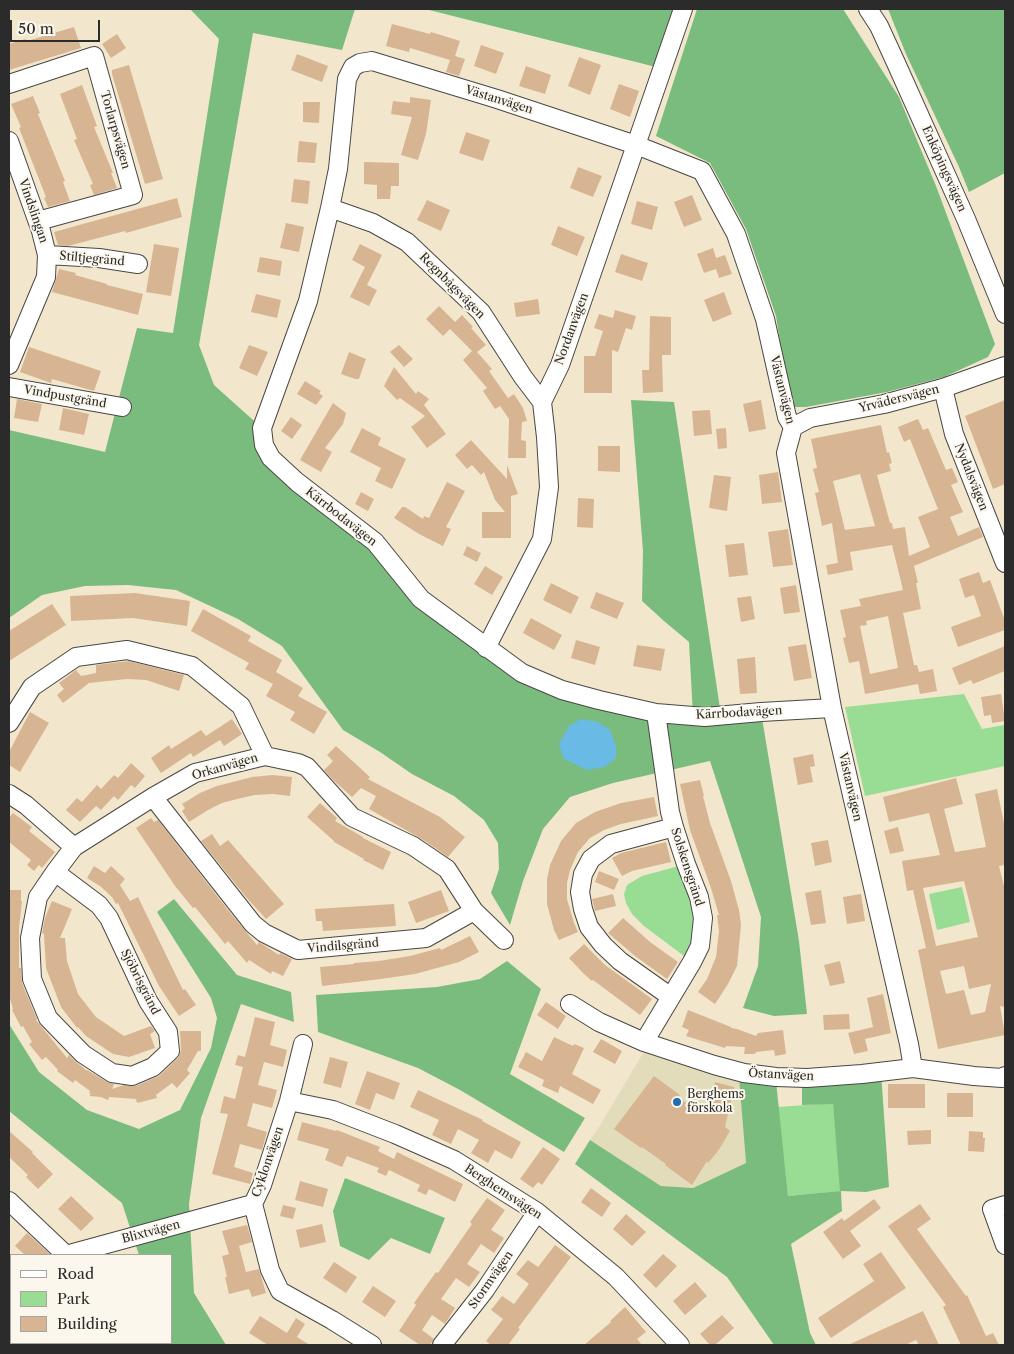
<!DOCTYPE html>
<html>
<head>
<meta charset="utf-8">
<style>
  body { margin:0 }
  #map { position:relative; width:1014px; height:1354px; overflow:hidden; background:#f2e7cd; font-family:"Libre Caslon Text",serif }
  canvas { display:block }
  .frame { position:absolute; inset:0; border:10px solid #2b2b2b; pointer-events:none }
  .legend { position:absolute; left:10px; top:1254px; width:162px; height:90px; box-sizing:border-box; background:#fbf7ec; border:1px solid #a8a59f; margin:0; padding:6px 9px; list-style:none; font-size:15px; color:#2b2b2b }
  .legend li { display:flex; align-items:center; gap:10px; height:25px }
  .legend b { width:25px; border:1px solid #a8a59f }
  .scale { position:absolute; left:10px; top:20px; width:90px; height:22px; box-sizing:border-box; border:2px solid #2b2b2b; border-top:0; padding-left:6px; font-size:15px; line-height:18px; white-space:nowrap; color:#2b2b2b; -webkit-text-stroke:4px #fbf7ec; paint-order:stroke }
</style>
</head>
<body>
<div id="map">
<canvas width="1014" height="1354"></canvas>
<div class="frame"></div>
<ul class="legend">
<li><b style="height:6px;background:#fff"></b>Road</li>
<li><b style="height:14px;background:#99dc94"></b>Park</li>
<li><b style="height:14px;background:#d7b592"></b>Building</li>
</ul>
<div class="scale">50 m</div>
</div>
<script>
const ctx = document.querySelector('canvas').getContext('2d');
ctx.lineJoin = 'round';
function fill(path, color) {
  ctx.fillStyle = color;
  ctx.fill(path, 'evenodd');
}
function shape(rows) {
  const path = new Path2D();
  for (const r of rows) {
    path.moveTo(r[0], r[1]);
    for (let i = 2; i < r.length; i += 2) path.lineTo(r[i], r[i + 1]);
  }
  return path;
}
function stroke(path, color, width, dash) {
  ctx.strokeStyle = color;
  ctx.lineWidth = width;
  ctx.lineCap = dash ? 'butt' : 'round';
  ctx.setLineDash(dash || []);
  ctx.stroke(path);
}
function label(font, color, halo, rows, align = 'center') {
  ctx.font = font + ' "Libre Caslon Text",serif';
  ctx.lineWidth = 4;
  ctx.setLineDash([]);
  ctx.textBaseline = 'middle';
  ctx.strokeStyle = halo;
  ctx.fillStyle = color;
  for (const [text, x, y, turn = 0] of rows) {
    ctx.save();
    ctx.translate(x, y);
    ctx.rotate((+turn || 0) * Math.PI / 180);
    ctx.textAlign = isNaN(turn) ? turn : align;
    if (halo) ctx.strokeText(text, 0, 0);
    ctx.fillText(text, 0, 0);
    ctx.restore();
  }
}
fill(shape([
  [646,1048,739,1077,746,1163,693,1188,661,1186,590,1140,599,1127]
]), '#e2dcba');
fill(shape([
  [964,694,982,729,1004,725,1005,766,865,796,845,707],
  [686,864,699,897,692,962,644,926,632,914,626,903,624,894,627,885,642,876],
  [962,887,970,922,937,930,929,894],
  [833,1103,841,1191,788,1196,778,1107]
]), '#99dc94');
fill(shape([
  [190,9,355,9,342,50,253,33,199,345,214,385,262,428,264,445,339,514,421,599,522,673,693,716,689,642,664,621,642,601,643,551,631,400,674,402,721,715,761,712,799,941,807,1014,774,1016,743,1008,758,966,761,917,710,761,613,783,570,797,543,829,523,881,510,925,491,893,499,869,498,843,484,820,454,796,412,774,380,752,343,730,282,646,238,619,176,590,128,585,85,586,42,595,9,618,9,430,105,452,137,328,173,333,219,39],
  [425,9,681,9,656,67],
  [697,9,843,9,899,97,936,186,995,344,988,357,944,377,887,392,806,407,790,407,776,316,746,229,710,163,656,136],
  [888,9,1005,9,1005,173,969,192,959,167,906,54],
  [174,899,237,975,291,992,294,1022,241,1004,201,1118,189,1204,194,1293,226,1345,169,1345,168,1343,171,1343,171,1255,139,1255,122,1203,9,1111,9,1024,39,1072,87,1110,139,1129,180,1110,211,1048,217,1018,211,998,157,912],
  [507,961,541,989,510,1074,585,1118,564,1152,460,1090,418,1068,318,1032,316,995,437,987,480,979],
  [881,1072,889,1187,866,1192,841,1191,842,1211,791,1244,810,1333,816,1345,774,1345,727,1277,575,1164,590,1140,661,1186,693,1188,746,1163,739,1077,776,1081,788,1196,840,1191,833,1104,802,1105,802,1078],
  [345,1178,445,1218,430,1254,391,1238,369,1260,340,1246,333,1211]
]), '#7abc7e');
fill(shape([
  [581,719,598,722,610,730,616,746,616,758,605,767,586,770,563,758,559,744,569,726]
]), '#69bae4');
fill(shape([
  [392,24,430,34,431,32,460,41,455,56,465,59,459,76,446,72,450,60,410,48,409,52,386,46],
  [74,27,81,48,9,70,9,44,26,39,27,41],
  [117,34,126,48,111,58,102,44],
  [481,45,504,53,496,74,474,66],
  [297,54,328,66,322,82,291,70],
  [579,57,601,65,590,95,568,86],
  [129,65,163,179,145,184,112,74,112,70],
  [526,66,551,75,545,94,519,86],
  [619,84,639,91,630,117,610,109],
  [82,85,97,126,94,127,113,173,111,173,117,188,94,195,90,185,93,184,74,140,77,139,60,94],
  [33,96,40,113,38,114,65,181,63,182,70,201,48,207,44,198,46,197,19,128,21,127,11,104],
  [410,97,431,100,426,134,418,160,401,155,412,117,391,114,393,101,410,103],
  [303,102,320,102,319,123,303,122],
  [466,132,490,140,483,161,459,153],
  [299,141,317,143,315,163,297,162],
  [364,162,399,163,399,186,391,186,390,199,377,199,377,185,364,184],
  [578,167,602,176,593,197,570,188],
  [294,179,310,181,308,204,291,202],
  [692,195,702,220,684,227,674,202],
  [177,198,182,217,126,233,125,231,68,246,58,245,54,232],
  [427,200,450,210,441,231,417,220],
  [637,201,658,207,652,230,631,224],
  [286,223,304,227,299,252,280,248],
  [558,226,585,237,577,256,551,245],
  [154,244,179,248,171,296,146,292],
  [360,244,382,255,367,285,377,290,369,306,350,297,365,267,352,260],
  [713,248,716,258,725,255,732,274,719,278,716,269,704,273,697,254],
  [621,254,648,263,642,281,615,272],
  [260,257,282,261,280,276,257,272],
  [59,269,76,273,75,275,107,284,107,285,143,294,138,315,52,292],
  [724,292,732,314,713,322,704,300],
  [256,294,281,300,277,318,251,312],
  [538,299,540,314,516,317,514,303],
  [439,306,455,322,462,315,473,327,471,328,486,345,477,352,492,369,489,371,508,398,514,394,523,408,527,421,522,422,521,440,526,441,526,458,508,458,509,419,500,406,495,409,483,391,487,388,463,360,472,351,450,329,443,336,426,319],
  [615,310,636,316,632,330,626,328,618,352,612,350,612,393,584,393,584,356,595,356,603,331,594,328,599,314,613,318],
  [650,316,671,317,671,355,662,355,663,392,643,393,642,370,649,370],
  [249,345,268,352,257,376,239,368],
  [399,345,413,359,404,367,390,352],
  [29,347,101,371,94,391,52,379,51,383,20,372],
  [349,352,366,359,359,379,355,379,341,374],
  [394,367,416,394,418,391,429,399,424,405,446,434,427,448,411,427,425,416,400,398,397,400,384,386],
  [305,381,321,391,319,393,323,396,316,405,297,394],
  [17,399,42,404,38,422,14,418],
  [761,400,766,429,749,432,743,404],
  [1005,400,1005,484,993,489,965,416],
  [333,403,346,413,343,424,325,448,332,452,321,472,300,460],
  [63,408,89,414,84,435,59,430],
  [710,410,712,434,694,436,692,411],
  [291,417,302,425,292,439,281,431],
  [918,419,923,430,928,428,946,470,952,468,958,482,951,485,963,512,950,517,958,536,979,527,983,537,914,566,918,583,916,583,921,609,903,613,914,665,917,665,919,672,933,669,937,691,920,694,918,684,865,694,859,661,849,663,843,638,846,637,840,610,861,606,859,599,903,590,892,545,850,552,853,570,828,575,826,565,838,563,832,523,822,526,815,493,819,492,813,469,817,468,811,439,881,425,887,453,889,452,892,463,889,464,891,471,877,475,890,523,892,523,893,529,905,527,909,556,930,547,918,517,938,509,910,439,904,442,898,427],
  [860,474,875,526,845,530,833,481],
  [888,616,898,668,870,674,860,626,867,625,866,621],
  [362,428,381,438,378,445,406,459,392,489,375,481,381,468,350,452],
  [726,428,727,448,718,449,716,429],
  [471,440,507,479,507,465,518,494,511,496,511,538,482,538,482,512,505,512,495,500,484,472,481,475,472,465,467,469,455,455],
  [598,446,620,446,620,472,598,471],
  [778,472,782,502,762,504,759,475],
  [714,475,731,477,727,511,709,508],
  [447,482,465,491,446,527,451,529,443,546,419,534,394,518,402,507,405,507,423,519,424,516,429,518],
  [361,492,374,499,368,511,355,504],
  [578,498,594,499,593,528,577,527],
  [788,529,793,565,773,567,768,532],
  [744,543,748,575,729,577,725,545],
  [467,546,481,553,477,562,463,555],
  [485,566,503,577,492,595,474,584],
  [979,572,983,583,990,580,1005,621,1005,630,958,647,951,627,981,616,974,595,965,598,959,579],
  [551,583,579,597,571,614,543,600],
  [796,585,800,612,784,614,780,588],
  [596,592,624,603,617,619,590,608],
  [135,593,190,601,187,626,133,618,71,621,70,596],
  [751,596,755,619,741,622,737,598],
  [52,604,66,625,9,661,9,631],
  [203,609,251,636,248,641,282,660,276,672,303,688,298,696,327,712,314,734,290,720,295,712,266,696,273,684,245,669,249,663,191,631],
  [531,618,562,635,554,650,523,633],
  [576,640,600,647,595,665,571,658],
  [806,644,812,678,794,681,788,647],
  [637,645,665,649,661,671,633,666],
  [1005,646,1005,671,973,684,971,680,959,685,952,668],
  [755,657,757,693,740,694,737,659],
  [129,661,184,675,179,691,146,680,127,679,89,683,63,703,57,695,64,689,59,683,76,670,81,676,96,673,96,665],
  [1001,694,1005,721,992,723,991,715,984,716,981,697],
  [30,712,49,723,20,772,9,765,9,752],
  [232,719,242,734,224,746,220,740,193,757,191,753,161,773,151,758,169,745,171,749,201,730,206,736],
  [336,746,370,777,368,779,440,817,465,837,448,857,425,841,369,809,376,796,361,788,352,797,332,779,324,770,333,761,327,755],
  [813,754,815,766,810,767,813,782,798,785,793,758],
  [131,763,145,776,135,788,131,785,118,800,114,796,101,810,96,806,80,822,66,810,77,798,82,802,97,785,101,789,114,775,118,778],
  [273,775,292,777,290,796,273,794,255,795,237,799,222,803,208,810,189,822,182,811,185,808,182,804,200,793,217,786,252,777],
  [956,778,963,804,944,809,955,852,986,847,975,794,997,789,1005,828,1005,865,999,866,1005,890,1005,1007,1000,1006,1005,1035,938,1049,918,950,926,948,913,890,907,891,902,861,940,855,929,813,889,822,883,797],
  [964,881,978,937,936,946,923,888],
  [964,966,969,989,991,984,985,1012,971,1015,964,990,946,994,940,971],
  [700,780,704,796,703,796,710,823,731,881,739,910,741,925,737,966,728,984,715,1004,698,992,707,979,716,957,719,931,717,915,719,915,711,888,690,830,680,784],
  [654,797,658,816,621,824,604,830,590,838,578,852,570,870,567,883,567,899,574,923,578,932,559,940,554,930,547,904,547,879,550,865,561,841,576,823,595,812,621,803],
  [320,803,337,818,335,821,363,837,363,838,391,852,383,870,363,860,364,859,334,842,334,841,307,817],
  [13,813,32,827,29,831,55,852,42,868,39,865,34,871,27,865,31,860,9,842,9,818],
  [151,818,154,822,158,820,228,910,257,945,259,942,279,955,280,953,292,959,283,976,272,971,271,974,249,960,247,963,228,941,225,944,195,907,193,908,175,886,136,828],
  [898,827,904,851,890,854,884,831],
  [212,834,220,846,228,840,284,904,266,919,246,897,201,841],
  [828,840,832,862,815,866,811,843],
  [666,842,671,862,632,871,622,876,612,858,621,853],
  [94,866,105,873,111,866,125,879,120,885,130,901,138,897,183,990,185,989,196,1005,179,1016,159,986,118,903,116,904,112,897,100,886,87,878],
  [599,871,619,879,614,890,595,882],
  [9,890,21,890,21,901,22,901,19,928,19,968,21,968,22,983,37,1019,36,1020,67,1058,69,1055,76,1062,84,1068,84,1069,89,1071,107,1082,114,1084,112,1089,124,1085,136,1086,159,1076,178,1058,181,1050,180,1031,201,1031,201,1051,198,1051,187,1070,190,1073,177,1088,172,1083,156,1095,157,1098,137,1103,136,1099,109,1097,108,1100,101,1097,90,1096,90,1094,92,1094,89,1093,90,1091,75,1080,73,1083,57,1071,58,1070,46,1057,42,1060,29,1044,32,1042,23,1026,21,1027,12,1010,13,1009,9,995],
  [441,890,449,911,416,923,408,902],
  [821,890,826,923,811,925,805,893],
  [613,894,616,906,595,911,592,899],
  [861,894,865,921,847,924,843,897],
  [52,901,72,909,60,938,65,938,67,961,78,994,96,1017,124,1036,151,1026,155,1031,150,1034,155,1048,129,1057,113,1054,86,1036,78,1027,77,1028,61,1007,46,968,44,934,42,933,45,918],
  [394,904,396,926,323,931,322,921,316,921,315,909],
  [623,918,650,942,678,962,667,979,635,956,608,933],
  [470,936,479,952,459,962,415,974,381,979,322,986,320,967,354,964,354,963,379,961,410,956,440,948,441,950],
  [584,944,605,965,652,999,640,1015,593,980,592,981,584,974,569,958],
  [840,961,845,983,830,986,824,965],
  [883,994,891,1033,865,1039,868,1051,854,1054,848,1033,873,1027,867,998],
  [546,1002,566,1016,558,1029,537,1015],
  [688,1010,731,1027,731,1028,737,1029,756,1036,758,1033,783,1030,786,1054,775,1056,774,1050,756,1052,755,1054,744,1054,745,1047,726,1046,725,1048,686,1036,689,1030,682,1027],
  [849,1014,850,1029,824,1030,823,1015],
  [255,1017,275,1022,270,1045,287,1050,283,1067,264,1062,258,1085,277,1090,272,1108,253,1103,247,1126,267,1132,262,1150,240,1144,234,1167,253,1173,250,1184,212,1174,228,1114,220,1113,224,1096,235,1099,243,1067,235,1065,238,1055,245,1057],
  [554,1037,573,1046,574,1044,584,1048,572,1074,601,1090,593,1104,560,1086,558,1093,542,1086,544,1080,518,1067,526,1052,542,1061],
  [601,1039,622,1051,615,1064,593,1052],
  [330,1057,348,1062,341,1088,323,1083],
  [367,1071,400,1083,394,1100,376,1093,370,1110,355,1104],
  [654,1076,680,1095,678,1097,701,1114,703,1111,708,1115,715,1082,734,1087,725,1127,730,1131,718,1151,708,1163,707,1161,692,1185,665,1165,666,1164,642,1147,641,1148,614,1129],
  [888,1084,925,1084,925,1108,888,1108],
  [418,1090,483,1120,482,1121,521,1142,512,1159,495,1150,488,1163,471,1153,479,1140,458,1129,451,1144,432,1135,439,1120,410,1107],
  [947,1093,973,1093,973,1117,947,1117],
  [302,1122,336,1131,337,1130,380,1147,378,1151,394,1159,397,1152,463,1184,455,1202,429,1189,426,1195,417,1191,420,1185,389,1170,386,1176,377,1172,379,1168,347,1156,342,1167,325,1160,329,1149,297,1140],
  [931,1130,931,1144,908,1145,907,1131],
  [9,1131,33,1152,32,1153,53,1174,38,1189,26,1177,28,1175,9,1157],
  [969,1131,983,1132,983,1138,985,1138,984,1152,968,1151],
  [543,1147,560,1159,542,1185,538,1182,533,1188,520,1179],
  [300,1181,328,1189,323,1207,295,1200],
  [591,1188,611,1203,602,1217,581,1202],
  [71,1196,94,1218,81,1231,58,1209],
  [487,1198,505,1210,491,1230,504,1238,494,1253,481,1244,467,1264,480,1272,469,1287,456,1278,441,1299,455,1308,445,1324,432,1315,422,1330,434,1339,430,1345,420,1345,399,1331,416,1305,414,1303,436,1272,438,1273,472,1224,470,1222],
  [874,1199,881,1208,850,1231,861,1246,843,1259,823,1232,842,1218,844,1221],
  [920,1204,931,1219,917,1229,966,1296,967,1295,986,1336,993,1333,999,1345,961,1345,943,1307,946,1305,888,1226],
  [283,1205,296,1208,293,1219,280,1216],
  [626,1214,646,1232,632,1246,613,1229],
  [322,1224,326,1242,300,1248,296,1230],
  [247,1225,252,1242,239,1246,246,1272,259,1269,266,1293,252,1297,249,1289,229,1294,225,1277,227,1277,222,1256,229,1254,222,1231],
  [27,1233,51,1255,25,1255,15,1246],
  [555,1245,571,1257,518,1328,520,1329,508,1345,491,1345,486,1341,503,1319,491,1310,502,1296,514,1304,529,1284,516,1274,528,1260,538,1267],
  [881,1252,906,1288,831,1338,818,1318,874,1281,863,1264],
  [663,1254,677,1266,656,1288,643,1275],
  [334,1262,357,1277,346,1293,323,1278],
  [695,1282,707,1296,685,1315,673,1301],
  [373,1286,396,1301,385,1317,362,1302],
  [625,1307,646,1332,637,1339,642,1345,584,1345,611,1322,610,1321],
  [923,1311,939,1345,919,1345,916,1340,905,1345,848,1345],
  [722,1315,734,1328,715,1345,710,1345,700,1334],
  [260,1316,287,1333,296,1318,305,1324,297,1337,310,1345,268,1345,249,1333]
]), '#d7b592');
const minor = shape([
  [868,9,879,26,896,63,966,219,1005,314],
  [9,84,94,56,133,195,38,221],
  [9,141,41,231,47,255,46,277,9,365],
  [330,208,373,223,407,242,481,312,523,377,542,402],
  [47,255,99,258,138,264],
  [9,387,122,407],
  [943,388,954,434,1005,563],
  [793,427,810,418,884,404,943,388,1005,366],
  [486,648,542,539,549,487,546,437,542,402,560,365,683,9],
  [832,708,761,712,705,717,656,713,599,700,562,690,522,673,421,599,375,542,297,482,271,458,264,445,262,428,308,301,330,208,338,169,347,79,353,67,360,63,372,61,497,99,636,145,702,171,736,234,765,319,787,417,793,427,786,453,832,708,909,1044,913,1068],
  [9,723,32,687,76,657,127,650,192,666,241,706,265,756],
  [9,794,26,805,74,847],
  [153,797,253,924,264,933,298,950,426,938,474,911],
  [55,872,99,905,109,918,148,1001,168,1032,170,1051,153,1067,132,1076,112,1073,83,1054,48,1018,32,979,30,938,38,897,55,872,74,847,153,797,195,773,265,756,298,763,307,767,352,817,413,846,447,869,474,911,504,940],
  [671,997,620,961,603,945,589,927,583,909,580,892,583,874,591,859,611,844,674,827],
  [570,1004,599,1022,644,1042,714,1065,744,1073,776,1077,807,1078,862,1074,913,1068,974,1076,1002,1078,1005,1076],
  [644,1042,692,962,700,946,703,918,699,897,686,864,674,827,670,812,656,713],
  [303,1044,289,1101,262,1185,253,1204,270,1270,280,1291,332,1320,372,1345],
  [289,1101,333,1110,395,1134,454,1160,537,1212,616,1277,680,1345],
  [9,1201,66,1255,253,1204],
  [1005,1205,992,1209,1005,1245],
  [89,1343,90,1345],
  [442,1345,485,1290,537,1212]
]);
stroke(minor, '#494743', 20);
stroke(minor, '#fff', 18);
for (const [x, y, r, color] of [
  [677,1102,5,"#1f6fb2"]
]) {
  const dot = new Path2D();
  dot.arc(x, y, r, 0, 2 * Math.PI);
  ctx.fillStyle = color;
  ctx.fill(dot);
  stroke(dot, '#fbf7ec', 2);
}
label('12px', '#2b2b2b', '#fbf7ec', [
  ["Västanvägen",499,100,17],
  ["Torlarpsvägen",115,130,74],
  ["Enköpingsvägen",944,169,66],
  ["Vindslingan",33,211,71],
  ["Stiltjegränd",92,259,5],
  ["Regnbågsvägen",452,286,45],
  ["Nordanvägen",572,329,-70],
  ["Västanvägen",782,390,76],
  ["Vindpustgränd",65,397,10],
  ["Yrvädersvägen",899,399,-14],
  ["Nydalsvägen",971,477,68],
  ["Kärrbodavägen",341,517,38],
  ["Kärrbodavägen",739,713,-3],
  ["Orkanvägen",225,767,-16],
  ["Västanvägen",850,787,77],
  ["Solskensgränd",687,867,72],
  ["Vindilsgränd",343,946,-5],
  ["Sjöbrisgränd",140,982,63],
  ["Östanvägen",781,1075,3],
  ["Cyklonvägen",268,1162,-71],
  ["Berghemsvägen",503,1192,33],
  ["Blixtvägen",151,1232,-15],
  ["Stormvägen",491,1280,-55]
]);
label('12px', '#2b2b2b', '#fbf7ec', [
  ["Berghems",687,1095],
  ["förskola",687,1109]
], 'left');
</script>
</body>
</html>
